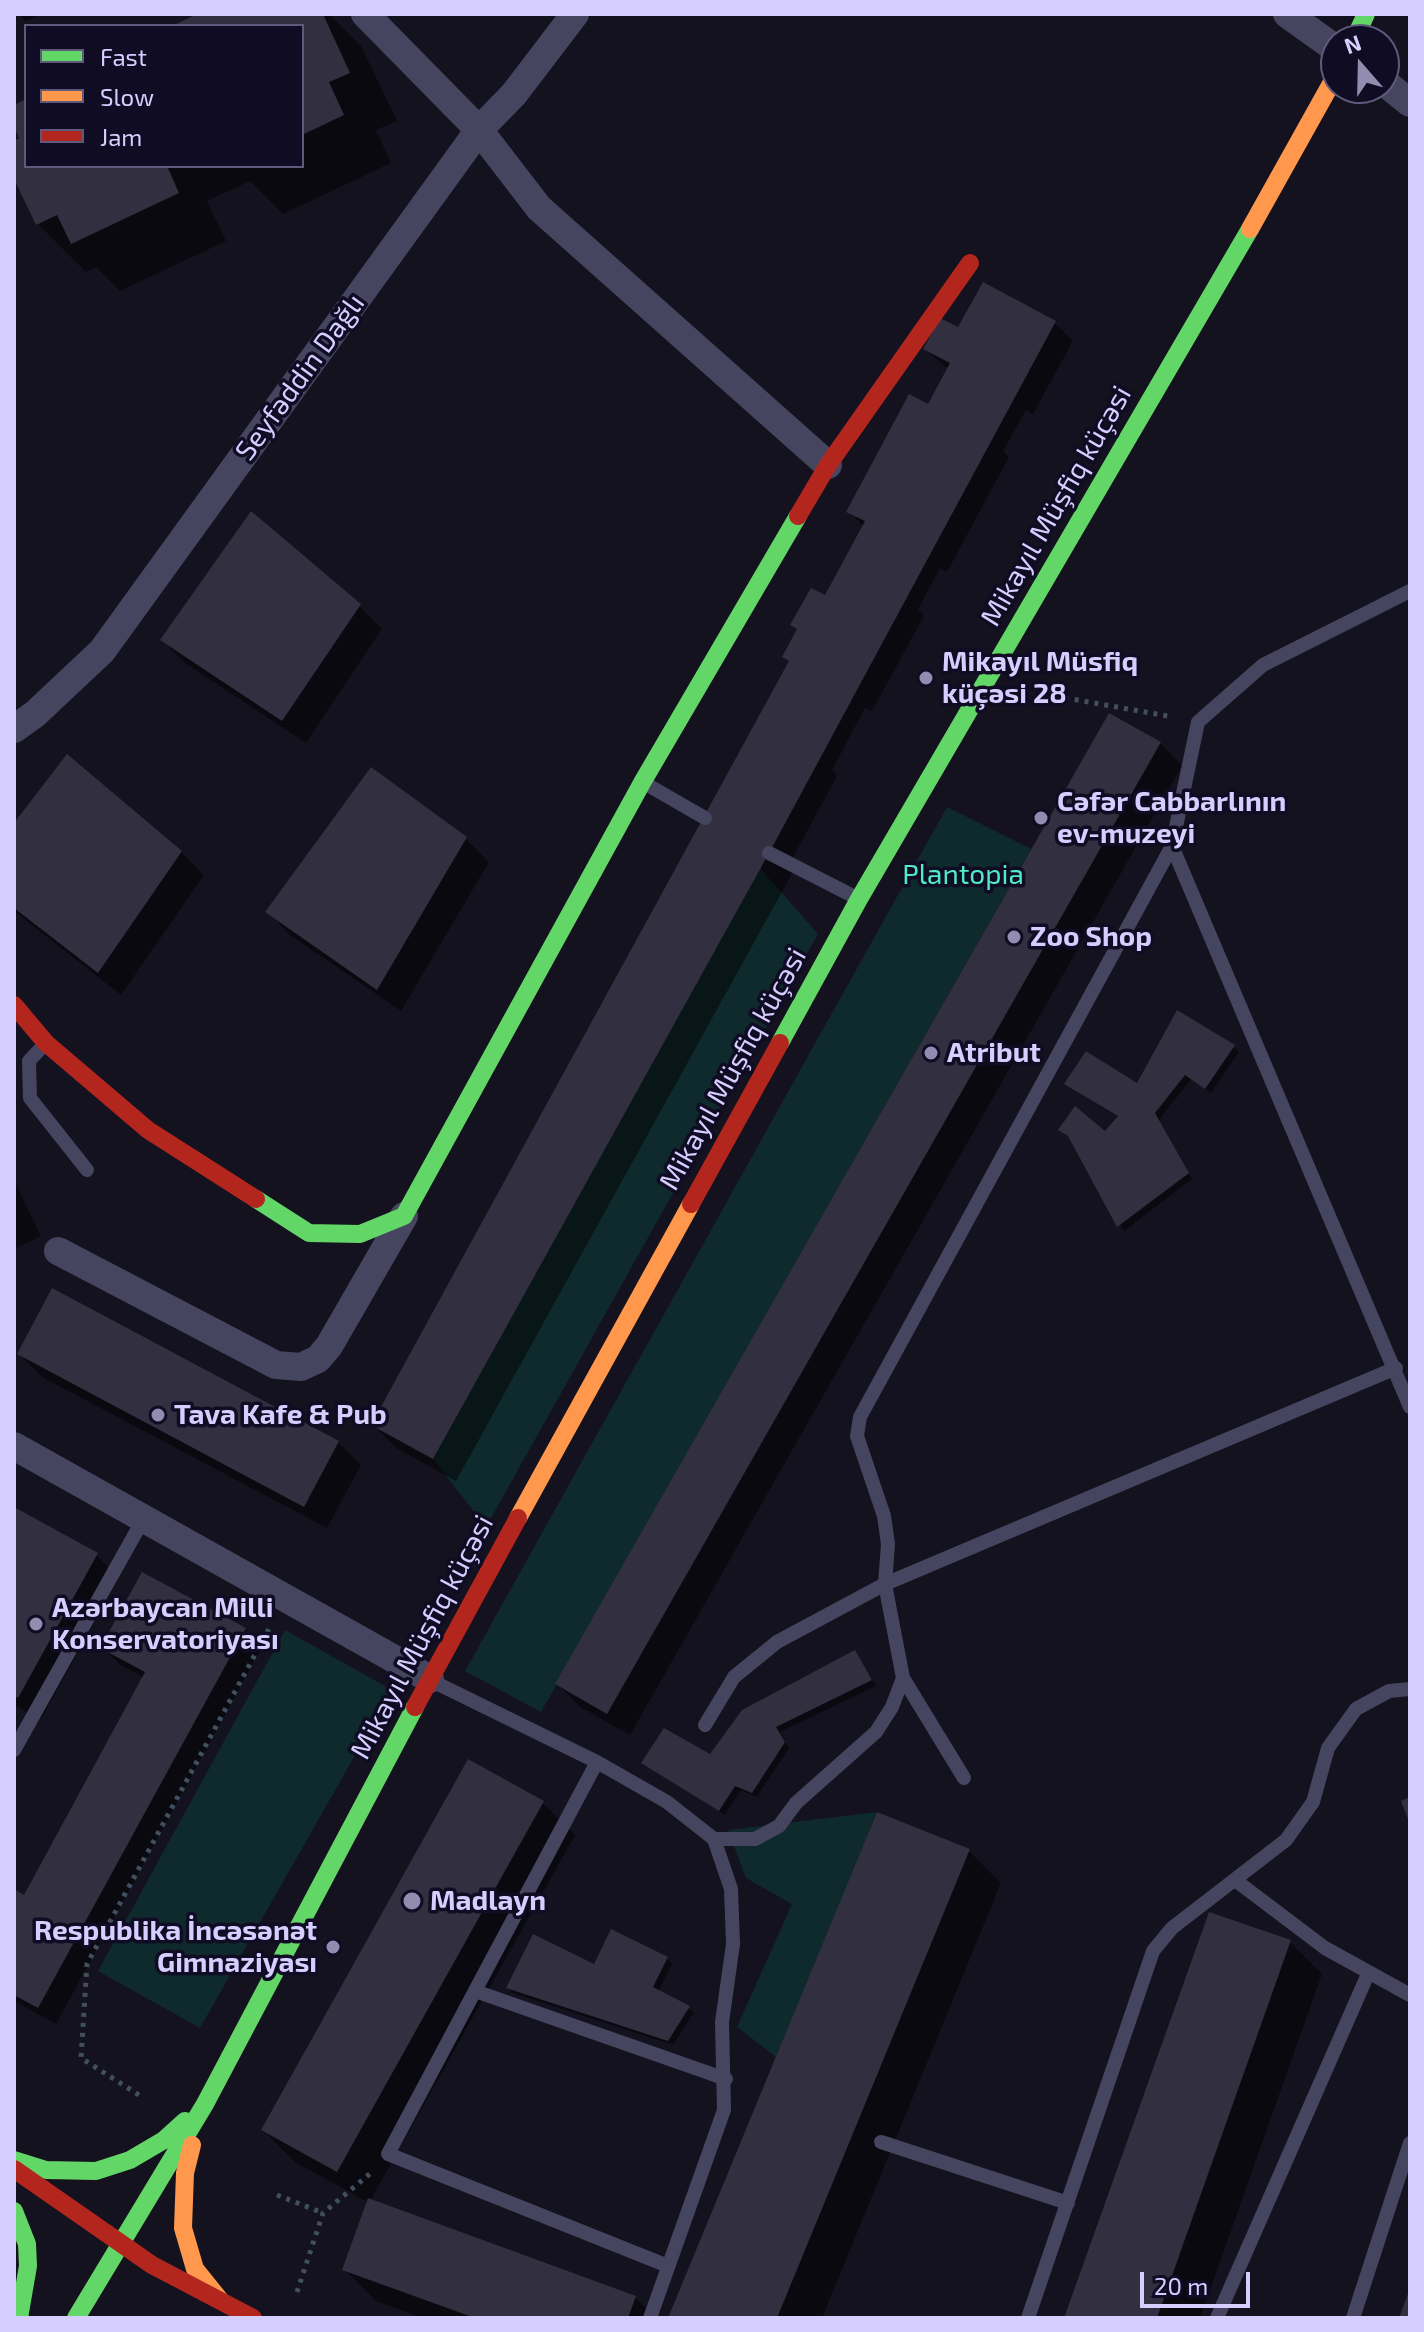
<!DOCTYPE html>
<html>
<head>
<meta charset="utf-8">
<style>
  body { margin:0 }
  #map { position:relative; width:1424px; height:2332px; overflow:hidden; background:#14121e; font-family:"Exo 2",sans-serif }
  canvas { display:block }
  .frame { position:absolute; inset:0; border:16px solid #d5ceff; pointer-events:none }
  .legend { position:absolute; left:24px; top:24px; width:280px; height:144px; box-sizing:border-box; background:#100c24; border:2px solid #5f5a7c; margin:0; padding:10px 14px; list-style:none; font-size:24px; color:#d5ceff }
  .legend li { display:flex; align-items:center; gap:16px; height:40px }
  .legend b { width:40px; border:2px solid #5f5a7c }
  .north { position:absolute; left:1320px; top:24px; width:80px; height:80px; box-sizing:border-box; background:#100c24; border:2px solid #5f5a7c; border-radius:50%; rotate:340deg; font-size:22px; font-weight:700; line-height:32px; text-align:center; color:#d5ceff }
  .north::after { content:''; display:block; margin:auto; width:28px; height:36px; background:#918cb0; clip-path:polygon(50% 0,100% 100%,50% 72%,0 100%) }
  .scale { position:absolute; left:1140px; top:2272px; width:110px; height:36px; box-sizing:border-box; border:4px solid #d5ceff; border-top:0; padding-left:10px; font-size:24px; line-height:28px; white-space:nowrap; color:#d5ceff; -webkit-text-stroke:6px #100c24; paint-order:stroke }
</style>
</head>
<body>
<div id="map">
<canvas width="1424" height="2332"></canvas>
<div class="frame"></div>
<ul class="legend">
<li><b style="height:10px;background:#63d668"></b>Fast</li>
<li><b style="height:10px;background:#ff974d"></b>Slow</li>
<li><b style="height:10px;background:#b3261e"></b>Jam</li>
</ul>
<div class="north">N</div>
<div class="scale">20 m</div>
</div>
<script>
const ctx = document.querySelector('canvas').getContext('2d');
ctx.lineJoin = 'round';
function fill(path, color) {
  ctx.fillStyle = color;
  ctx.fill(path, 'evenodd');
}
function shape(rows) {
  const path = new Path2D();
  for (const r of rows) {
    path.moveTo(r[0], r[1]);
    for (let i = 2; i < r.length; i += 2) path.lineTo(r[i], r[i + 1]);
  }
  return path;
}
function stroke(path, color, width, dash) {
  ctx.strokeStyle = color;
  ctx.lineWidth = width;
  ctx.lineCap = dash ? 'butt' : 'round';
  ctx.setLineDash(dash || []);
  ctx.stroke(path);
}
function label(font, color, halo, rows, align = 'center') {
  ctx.font = font + ' "Exo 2",sans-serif';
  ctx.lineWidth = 7;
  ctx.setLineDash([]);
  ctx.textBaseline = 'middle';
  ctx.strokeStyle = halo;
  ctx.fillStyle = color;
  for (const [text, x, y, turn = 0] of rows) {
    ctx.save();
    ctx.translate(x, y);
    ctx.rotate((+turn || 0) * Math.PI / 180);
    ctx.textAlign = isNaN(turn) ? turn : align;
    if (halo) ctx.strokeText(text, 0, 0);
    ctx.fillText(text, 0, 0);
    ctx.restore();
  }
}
fill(shape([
  [947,807,1031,849,541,1712,465,1671],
  [759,867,818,934,486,1527,433,1459],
  [285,1630,392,1690,200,2028,98,1971],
  [877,1812,776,2057,737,2027,792,1904,746,1878,728,1830]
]), '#0f2a2c');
fill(shape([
  [19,14,41,14,26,21],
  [202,14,329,14,361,46,397,121,376,130,391,163,283,214,250,181,207,201,226,241,120,291,96,267,86,272,38,224,14,174,14,143,22,139,14,123,14,107,26,102,26,166,302,166,302,26,177,26],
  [984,285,1055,323,1073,341,1033,414,1026,410,1003,451,1009,457,947,572,940,568,918,609,924,616,872,711,865,708,832,770,837,776,788,867,793,872,456,1481,396,1448,373,1425,864,527,849,511,936,410,949,370,925,349,959,330],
  [359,606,382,629,306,743,185,663,162,640],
  [1160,743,1182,766,630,1735,580,1707,557,1684],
  [371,770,466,839,489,862,401,1011,290,935,268,912],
  [14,827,181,852,204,875,121,995,14,911],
  [1233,1047,1239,1052,1211,1093,1191,1079,1159,1120,1192,1179,1124,1231,1072,1139,1061,1130,1106,1133,1120,1118,1067,1084,1137,1086],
  [14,1180,41,1236,14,1249],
  [19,1354,338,1442,361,1465,327,1528,42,1377],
  [14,1509,96,1555,119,1578,41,1719,14,1705],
  [245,1630,262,1647,56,2024,14,2001,14,1892,25,1897,145,1678,120,1665,103,1648],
  [855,1652,876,1686,780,1732,789,1748,757,1797,741,1790,725,1815,644,1763,710,1756],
  [543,1803,575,1835,370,2201,635,2297,655,2318,422,2318,376,2301,344,2269,368,2202,295,2162,263,2130],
  [969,1851,1001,1883,822,2318,671,2318],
  [1290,1942,1322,1974,1200,2318,1066,2318],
  [667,1959,672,1964,658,1992,694,2012,673,2045,513,1993,508,1988,595,1967]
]), '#0007');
fill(shape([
  [197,14,323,14,350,73,329,82,344,115,302,135,302,26,172,26],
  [26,99,26,166,167,166,179,193,71,244,57,215,36,225,14,179,14,141,19,138,14,127,14,105],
  [983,282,1056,321,769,853,433,1459,371,1425,789,661,782,657,797,629,790,625,811,588,825,595,865,521,846,512,909,394,928,404,950,363,923,349,940,318,958,327],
  [251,511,361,604,282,721,160,640],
  [1109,713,1161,742,607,1714,555,1684],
  [67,754,182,851,98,973,14,908,14,823],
  [371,767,467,837,377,990,265,912],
  [1177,1010,1235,1045,1205,1089,1185,1075,1155,1113,1189,1173,1117,1227,1068,1136,1058,1130,1075,1106,1105,1131,1118,1116,1064,1084,1086,1051,1137,1083],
  [52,1288,339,1441,304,1507,17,1354],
  [14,1507,98,1553,18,1698,14,1696],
  [142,1572,246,1628,38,2008,14,1995,14,1889,24,1895,145,1672,100,1648],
  [855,1650,872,1680,776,1727,785,1742,752,1793,735,1786,719,1811,641,1763,664,1728,710,1754,742,1710],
  [468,1759,544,1801,337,2172,261,2130],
  [1410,1797,1410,1824,1401,1801],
  [877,1812,970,1849,777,2318,668,2318],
  [1209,1912,1291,1940,1157,2318,1064,2318],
  [611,1929,668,1957,653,1987,690,2006,668,2041,506,1988,533,1934,594,1964],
  [368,2198,636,2296,628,2318,475,2318,342,2270],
  [1410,2288,1410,2318,1399,2318]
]), '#322f40');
stroke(shape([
  [1055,696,1173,717],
  [139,2095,81,2058,87,1964,270,1627],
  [277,2195,323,2213],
  [297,2292,323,2213,372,2172]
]), '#414f5f', 5, [4, 6]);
stroke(shape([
  [646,784,705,818],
  [1172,846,1410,1407],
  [769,853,855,897],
  [43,1046,29,1061,30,1098,87,1170],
  [432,1681,597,1762,667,1802,714,1839,731,1889,733,1944,722,2022,724,2110,650,2318],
  [705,1725,734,1677,777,1642,885,1584,1396,1368],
  [14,1750,144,1518],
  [597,1762,388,2154,668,2266],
  [964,1778,903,1678,885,1584,888,1544,884,1516,857,1436,860,1417,1172,846,1198,722,1263,665,1410,591],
  [714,1839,755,1839,779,1826,796,1803,876,1732,892,1707,903,1678],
  [1235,1880,1325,1948,1410,1995],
  [475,1991,726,2079],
  [881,2142,1068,2203],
  [1028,2318,1153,1951,1172,1928,1286,1840,1313,1802,1328,1748,1356,1709,1389,1691,1410,1689],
  [1217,2318,1368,1974],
  [1353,2318,1410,2143]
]), '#46455f', 14);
stroke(shape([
  [365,14,479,130,539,208,828,465],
  [1287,14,1336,49],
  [1384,82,1410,103],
  [14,729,35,714,102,651,479,130,514,94,575,14],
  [58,1251,276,1365,301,1367,318,1359,329,1346,404,1216],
  [14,1446,430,1679]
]), '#46455f', 28);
stroke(shape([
  [1354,40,1366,14],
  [780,1043,859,899,1250,229],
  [256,1199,309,1233,360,1234,404,1216,643,781,798,516],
  [14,2160,46,2170,96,2171,130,2160,164,2140,185,2121],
  [14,2211,27,2244,28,2266,19,2318],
  [76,2318,205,2104,415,1707]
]), '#63d668', 18);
stroke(shape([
  [1250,229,1336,75],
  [518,1518,691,1204],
  [192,2145,185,2173,183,2228,195,2269,220,2300]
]), '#ff974d', 18);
stroke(shape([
  [798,516,828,465,970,263],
  [14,1005,46,1043,148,1130,256,1199],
  [691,1204,780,1043],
  [415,1707,518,1518],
  [14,2169,152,2265,253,2318]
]), '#b3261e', 18);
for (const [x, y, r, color] of [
  [926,678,8,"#918cb0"],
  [1041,818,8,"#918cb0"],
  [1014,937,8,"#918cb0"],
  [931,1053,8,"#918cb0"],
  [158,1415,8,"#918cb0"],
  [36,1624,8,"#918cb0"],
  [412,1901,10,"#918cb0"],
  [333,1947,8,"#918cb0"]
]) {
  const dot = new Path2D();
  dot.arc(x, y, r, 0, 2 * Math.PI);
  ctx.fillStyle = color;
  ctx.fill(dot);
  stroke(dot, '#100c24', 3);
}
label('28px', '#d5ceff', '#100c24', [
  ["Seyfəddin Dağlı",300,377,-54],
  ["Mikayıl Müşfiq küçəsi",1056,506,-60],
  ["Mikayıl Müşfiq küçəsi",733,1069,-61],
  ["Mikayıl Müşfiq küçəsi",422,1637,-62]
]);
label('bold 28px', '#d5ceff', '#100c24', [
  ["Mikayıl Müsfiq",942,662],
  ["küçəsi 28",942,694],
  ["Cəfər Cabbarlının",1057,802],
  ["ev-muzeyi",1057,834],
  ["Zoo Shop",1030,937],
  ["Atribut",947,1053],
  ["Tava Kafe & Pub",174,1415],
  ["Azərbaycan Milli",52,1608],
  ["Konservatoriyası",52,1640],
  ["Madlayn",430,1901],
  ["Respublika İncəsənət",317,1931,"right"],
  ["Gimnaziyası",317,1963,"right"]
], 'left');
label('28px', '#4febc6', '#100c24', [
  ["Plantopia",963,875]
]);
</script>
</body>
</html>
